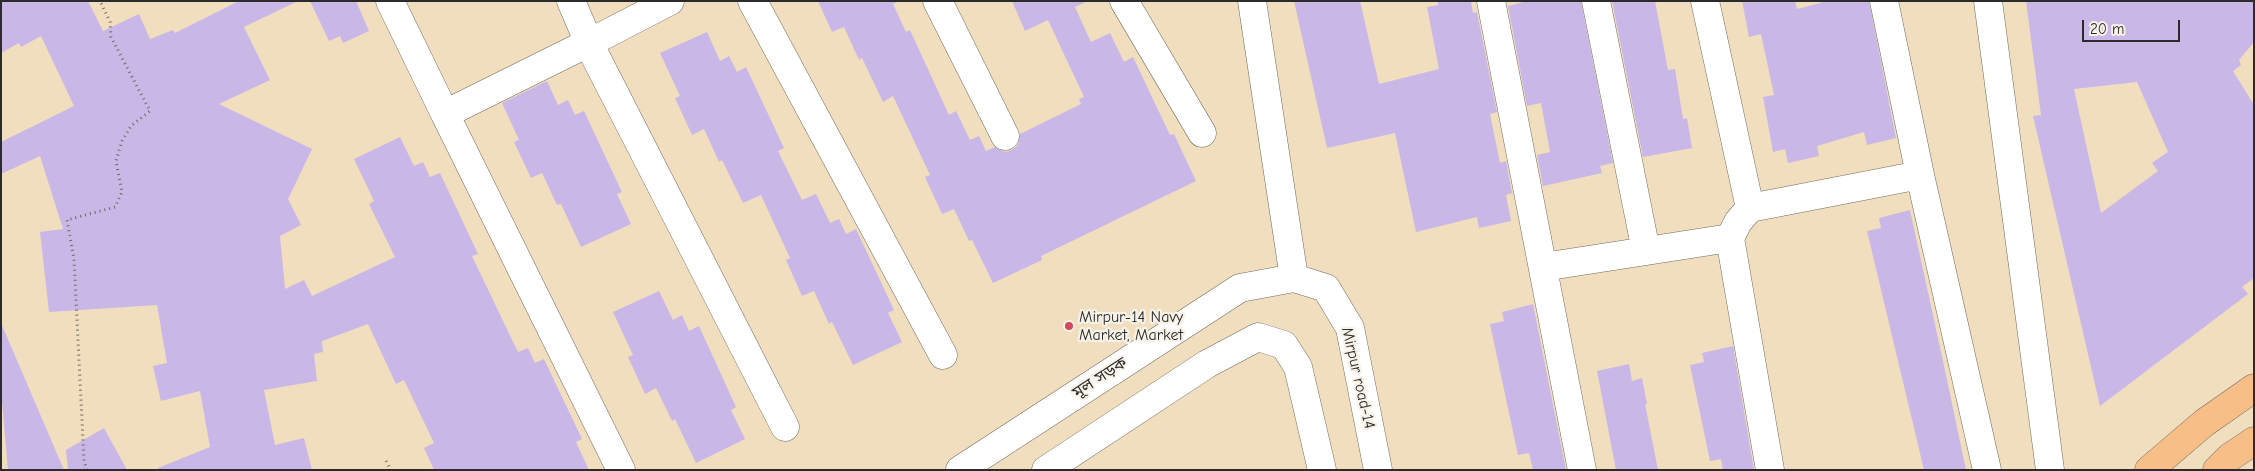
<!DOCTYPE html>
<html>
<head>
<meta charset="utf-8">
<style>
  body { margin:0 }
  #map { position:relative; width:2255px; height:471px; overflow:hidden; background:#f1debf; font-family:"Comic Neue",sans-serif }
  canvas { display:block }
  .frame { position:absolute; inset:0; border:2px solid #2b2b2b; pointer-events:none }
  .scale { position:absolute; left:2082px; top:20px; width:98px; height:22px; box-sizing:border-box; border:2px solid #2b2b2b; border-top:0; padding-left:6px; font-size:15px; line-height:18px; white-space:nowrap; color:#2b2b2b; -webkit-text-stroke:4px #f7f3e8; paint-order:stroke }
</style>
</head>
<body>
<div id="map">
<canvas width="2255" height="471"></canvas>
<div class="frame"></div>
<div class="scale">20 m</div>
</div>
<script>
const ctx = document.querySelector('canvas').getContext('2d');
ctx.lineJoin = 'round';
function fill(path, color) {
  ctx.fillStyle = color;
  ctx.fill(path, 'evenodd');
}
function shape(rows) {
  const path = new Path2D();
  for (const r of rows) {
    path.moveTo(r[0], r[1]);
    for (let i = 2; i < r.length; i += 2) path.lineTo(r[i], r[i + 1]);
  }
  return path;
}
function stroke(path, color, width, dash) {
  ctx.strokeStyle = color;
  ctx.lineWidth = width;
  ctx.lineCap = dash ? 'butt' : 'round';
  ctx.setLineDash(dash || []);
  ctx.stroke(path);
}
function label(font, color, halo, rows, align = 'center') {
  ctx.font = font + ' "Comic Neue","Noto Sans Bengali",sans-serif';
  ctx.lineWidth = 4.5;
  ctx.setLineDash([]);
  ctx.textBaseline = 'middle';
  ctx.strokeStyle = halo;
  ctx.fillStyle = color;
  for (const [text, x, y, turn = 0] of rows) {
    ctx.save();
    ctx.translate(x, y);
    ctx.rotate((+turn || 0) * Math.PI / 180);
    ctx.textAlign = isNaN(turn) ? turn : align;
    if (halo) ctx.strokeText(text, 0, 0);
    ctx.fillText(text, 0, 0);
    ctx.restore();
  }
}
fill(shape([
  [1,1,88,1,103,31,139,14,150,39,173,30,175,33,239,1,298,1,244,27,270,80,219,104,312,149,288,199,301,225,280,236,285,289,304,280,312,296,395,257,369,204,374,201,354,159,400,137,414,166,423,162,430,177,440,173,478,254,472,256,504,323,518,352,528,348,535,363,544,359,582,439,576,442,589,470,434,470,424,448,434,443,404,380,396,384,368,324,322,341,323,352,314,354,317,381,264,390,275,445,304,438,312,470,158,470,158,468,210,447,200,391,161,401,153,366,167,363,157,305,49,312,40,232,63,229,40,156,1,174,1,142,74,106,41,36,21,47,19,43,1,53],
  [310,1,356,1,369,31,343,43,340,36,329,41],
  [818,1,899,1,893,4,906,32,910,30,949,115,956,111,970,140,979,136,986,151,995,147,1005,152,1012,150,1018,145,1020,134,1081,104,1079,99,1084,97,1048,20,1025,31,1012,1,1088,1,1075,7,1091,42,1110,33,1124,62,1133,57,1170,135,1174,134,1196,181,1041,256,1042,260,993,283,972,240,969,241,954,209,942,214,925,177,930,175,893,96,883,102,862,58,859,60,844,27,832,32],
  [1294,1,1360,1,1379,84,1439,69,1427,7,1438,5,1438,1,1471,1,1473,13,1477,12,1497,112,1490,114,1500,163,1506,161,1512,193,1506,195,1511,221,1479,228,1477,217,1416,232,1395,133,1327,148],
  [1527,1,1581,1,1613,163,1600,166,1602,173,1543,186,1537,155,1550,152,1541,103,1527,106,1508,6],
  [1612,1,1655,1,1668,70,1675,69,1683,119,1687,118,1692,148,1643,157],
  [1742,1,1795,1,1797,9,1828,1,1869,1,1896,138,1867,145,1864,132,1817,146,1819,156,1788,163,1785,149,1773,152,1763,97,1774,95,1761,34,1749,37],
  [2026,1,2254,1,2254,42,2239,60,2241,65,2233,71,2254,105,2254,278,2242,287,2248,294,2100,406,2033,116,2041,115],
  [2137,82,2168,152,2152,163,2158,171,2101,213,2074,89],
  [707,32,720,61,729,56,737,72,746,67,784,148,778,151,802,200,816,194,830,223,839,219,846,234,856,229,894,310,888,313,902,342,853,365,832,322,829,324,814,291,802,296,786,260,790,258,761,195,743,203,722,160,719,162,704,129,692,135,675,98,680,96,660,53],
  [547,81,558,105,568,100,575,115,584,111,622,192,617,194,631,224,581,247,561,204,557,205,542,173,531,178,514,142,519,140,502,103],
  [1910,210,1943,361,1966,470,1924,470,1867,231,1881,228,1879,218],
  [659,291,673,320,682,315,689,331,699,326,736,407,731,410,745,439,696,463,675,419,672,421,656,388,645,394,628,357,633,355,613,312],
  [1533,304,1566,470,1533,470,1529,453,1518,455,1490,324,1504,321,1502,312],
  [1,323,64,470,8,470,1,390],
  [1733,346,1754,470,1723,470,1721,459,1710,461,1690,365,1704,362,1702,353],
  [1629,364,1632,381,1642,378,1647,404,1645,404,1658,470,1616,470,1597,371],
  [104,428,127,470,68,470,66,450]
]), '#c9b7e8');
const minor = shape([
  [390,1,445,114],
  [571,1,589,43],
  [752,1,943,355,753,1],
  [937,1,1005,136,938,1],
  [1124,1,1202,133,1124,1],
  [1252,1,1294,278],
  [1491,1,1582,470],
  [1596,1,1646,251],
  [1705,1,1750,208],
  [1884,1,1920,175,1987,470],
  [1988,1,2050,470],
  [1543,267,1730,238],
  [621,470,445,114,588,43,785,427,589,43,670,1],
  [1770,470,1730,238,1738,222,1750,208,1920,175]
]);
const tertiary = shape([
  [960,470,1240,288,1294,278,1326,288,1350,328,1378,470],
  [1046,470,1207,364,1258,337,1284,345,1298,367,1322,470]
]);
const primary = shape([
  [2149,470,2204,423,2254,388],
  [2217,470,2230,457,2254,441]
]);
stroke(minor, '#706a5f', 29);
stroke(tertiary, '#706a5f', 29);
stroke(primary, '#706a5f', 29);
stroke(shape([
  [386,461,391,470],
  [87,470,84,461,74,259,67,220,115,207,122,192,116,161,122,141,131,126,150,111,111,37,110,22,100,1]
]), '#706a5f', 3, [1, 4]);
stroke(minor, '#fff', 28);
stroke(tertiary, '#fff', 28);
stroke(primary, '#f7be87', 28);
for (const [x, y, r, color] of [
  [1069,326,5,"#d1495b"]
]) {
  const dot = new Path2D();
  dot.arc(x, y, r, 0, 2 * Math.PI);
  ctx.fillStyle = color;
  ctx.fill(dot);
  stroke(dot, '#f7f3e8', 2);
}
label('16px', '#2b2b2b', '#f7f3e8', [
  ["Mirpur-14 Navy",1079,317],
  ["Market, Market",1079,335]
], 'left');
label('16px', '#2b2b2b', '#f7f3e8', [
  ["মূল সড়ক",1100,378,-33],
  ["Mirpur road-14",1358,378,77]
]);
</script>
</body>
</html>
